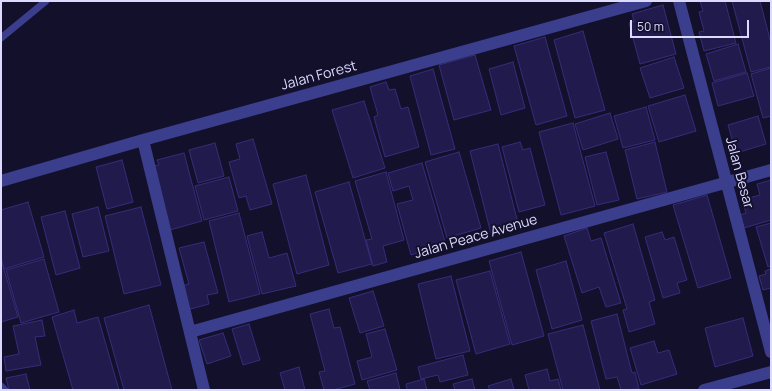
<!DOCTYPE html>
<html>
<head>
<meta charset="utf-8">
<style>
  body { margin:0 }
  #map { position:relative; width:772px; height:391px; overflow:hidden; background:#13102c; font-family:Manrope,sans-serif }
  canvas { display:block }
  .frame { position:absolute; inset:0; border:2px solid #dcdbff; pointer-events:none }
  .scale { position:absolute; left:630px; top:20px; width:119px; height:18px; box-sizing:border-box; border:2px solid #dcdbff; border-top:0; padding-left:5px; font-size:12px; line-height:14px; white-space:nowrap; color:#dcdbff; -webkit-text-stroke:3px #13102c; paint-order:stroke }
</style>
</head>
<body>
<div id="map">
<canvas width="772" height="391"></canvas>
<div class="frame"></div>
<div class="scale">50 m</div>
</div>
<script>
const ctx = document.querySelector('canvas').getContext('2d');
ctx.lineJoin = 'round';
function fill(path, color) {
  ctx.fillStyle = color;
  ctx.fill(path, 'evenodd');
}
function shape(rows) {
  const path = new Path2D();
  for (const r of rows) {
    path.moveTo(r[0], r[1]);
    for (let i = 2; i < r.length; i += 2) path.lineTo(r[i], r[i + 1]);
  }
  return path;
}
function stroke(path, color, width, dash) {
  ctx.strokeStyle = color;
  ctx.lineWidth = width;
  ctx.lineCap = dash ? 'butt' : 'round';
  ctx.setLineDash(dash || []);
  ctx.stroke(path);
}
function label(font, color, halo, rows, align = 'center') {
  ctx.font = font + ' Manrope,sans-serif';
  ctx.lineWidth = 4;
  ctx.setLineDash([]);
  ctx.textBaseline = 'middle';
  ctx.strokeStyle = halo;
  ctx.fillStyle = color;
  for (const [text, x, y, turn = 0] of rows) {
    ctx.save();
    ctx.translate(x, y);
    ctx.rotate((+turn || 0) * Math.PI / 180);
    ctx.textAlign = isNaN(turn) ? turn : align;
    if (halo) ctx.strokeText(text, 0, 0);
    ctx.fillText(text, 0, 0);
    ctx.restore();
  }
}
const building = shape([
  [700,1,725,1,736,43,704,51,699,32,704,31,699,12,703,11,700,1],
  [732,1,760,1,771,43,771,67,751,72,732,1],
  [663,5,676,54,640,64,629,23,634,21,632,14,663,5],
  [583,31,605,110,575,118,554,40,583,31],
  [545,37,567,116,536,125,514,46,545,37],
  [738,44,746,72,714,81,706,54,738,44],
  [475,55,491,110,454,120,439,65,475,55],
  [674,57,684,88,650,98,640,68,674,57],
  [513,62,525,108,501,115,489,69,513,62],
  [771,68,771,116,763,118,751,74,771,68],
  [433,69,455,149,431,155,410,76,433,69],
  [747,73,754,96,718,106,712,83,747,73],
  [386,82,389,90,395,89,401,109,408,107,419,147,385,157,374,117,378,115,370,87,386,82],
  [685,95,696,131,659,142,648,106,685,95],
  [364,101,385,168,353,178,332,110,364,101],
  [646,107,655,140,623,148,614,116,646,107],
  [610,113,618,139,583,150,575,124,610,113],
  [758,116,766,144,736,153,728,125,758,116],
  [573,123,595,206,561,215,539,132,573,123],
  [253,139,272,204,250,210,246,196,239,198,229,162,240,159,236,144,253,139],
  [520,142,523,150,530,148,545,205,519,212,502,147,520,142],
  [655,142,667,192,637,199,625,150,655,142],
  [215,143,224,176,198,183,189,150,215,143],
  [498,144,519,227,491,234,470,151,498,144],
  [459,152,481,228,447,238,425,162,459,152],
  [606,152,619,200,597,205,585,157,606,152],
  [184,153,202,221,170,230,153,166,159,165,157,160,184,153],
  [122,160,133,202,107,209,96,167,122,160],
  [422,163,446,245,411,255,397,204,413,200,409,186,393,191,388,173,422,163],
  [386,172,404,240,383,246,387,262,373,266,366,240,372,239,355,181,386,172],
  [306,175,329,265,297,274,273,184,306,175],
  [229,177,238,211,204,220,195,186,229,177],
  [771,180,771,220,744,228,740,215,746,213,742,200,760,195,757,184,771,180],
  [349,182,372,264,338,273,315,192,349,182],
  [707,195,731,278,698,288,673,205,707,195],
  [28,202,44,257,4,269,1,257,1,210,28,202],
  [98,207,109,251,83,257,72,214,98,207],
  [141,207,161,285,124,294,105,216,141,207],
  [65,211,80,268,56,275,41,217,65,211],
  [239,213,260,294,229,302,209,221,239,213],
  [771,223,771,266,768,267,756,227,771,223],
  [633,224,655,300,649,302,655,324,629,332,623,310,627,309,604,233,633,224],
  [587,228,591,241,601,238,621,303,606,307,599,287,582,293,564,236,587,228],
  [262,232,269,258,287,253,296,286,262,294,247,236,262,232],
  [662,232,665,240,674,237,687,280,677,283,680,293,663,298,645,237,662,232],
  [204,242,218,293,207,295,209,304,187,310,181,286,189,284,179,248,204,242],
  [521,252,544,336,512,345,489,261,521,252],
  [1,259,18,317,1,322,1,259],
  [44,259,59,312,21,323,6,270,44,259],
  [566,261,582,320,552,329,536,270,566,261],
  [771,269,771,288,763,290,759,276,766,274,765,271,771,269],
  [490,271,510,344,476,354,456,280,490,271],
  [451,276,470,351,436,359,418,284,451,276],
  [373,291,384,326,360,333,349,298,373,291],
  [149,305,172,390,124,390,104,318,149,305],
  [329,309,334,328,340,327,355,384,333,390,324,390,319,372,325,371,310,314,329,309],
  [74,310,77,323,98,317,119,390,73,390,52,317,74,310],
  [617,314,632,373,635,372,639,389,621,390,617,377,606,379,591,321,617,314],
  [743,318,753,356,715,367,705,328,743,318],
  [42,320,45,336,35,337,41,365,6,371,4,357,19,354,13,326,42,320],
  [249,324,260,360,243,365,232,329,249,324],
  [583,325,600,390,563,390,548,334,583,325],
  [385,329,397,370,362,380,357,361,372,357,366,334,385,329],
  [223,333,231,356,207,364,199,340,223,333],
  [654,341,658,353,669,350,677,374,641,385,630,348,654,341],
  [463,355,468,375,440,382,438,375,421,379,418,367,463,355],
  [299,367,305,390,285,390,280,373,299,367],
  [547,369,550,381,558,379,561,390,529,390,525,375,547,369],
  [396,373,400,390,370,390,367,381,396,373],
  [26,374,30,390,9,390,6,378,26,374],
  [424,379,427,390,407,390,406,384,424,379],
  [472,379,475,390,455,390,453,384,472,379],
  [511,379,514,390,490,390,488,386,511,379]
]);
fill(building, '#211b4d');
stroke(building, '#352d7a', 1);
stroke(shape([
  [1,38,46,1],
  [1,386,5,390]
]), '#3a3e8c', 7);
stroke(shape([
  [679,1,771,352],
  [143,140,204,390],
  [1,181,143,140,646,1],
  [190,332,771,170],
  [704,390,771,372]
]), '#3a3e8c', 12);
label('14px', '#dcdbff', '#13102c', [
  ["Jalan Forest",319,76,-15],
  ["Jalan Besar",739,173,75],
  ["Jalan Peace Avenue",476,237,-16]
]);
</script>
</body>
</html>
